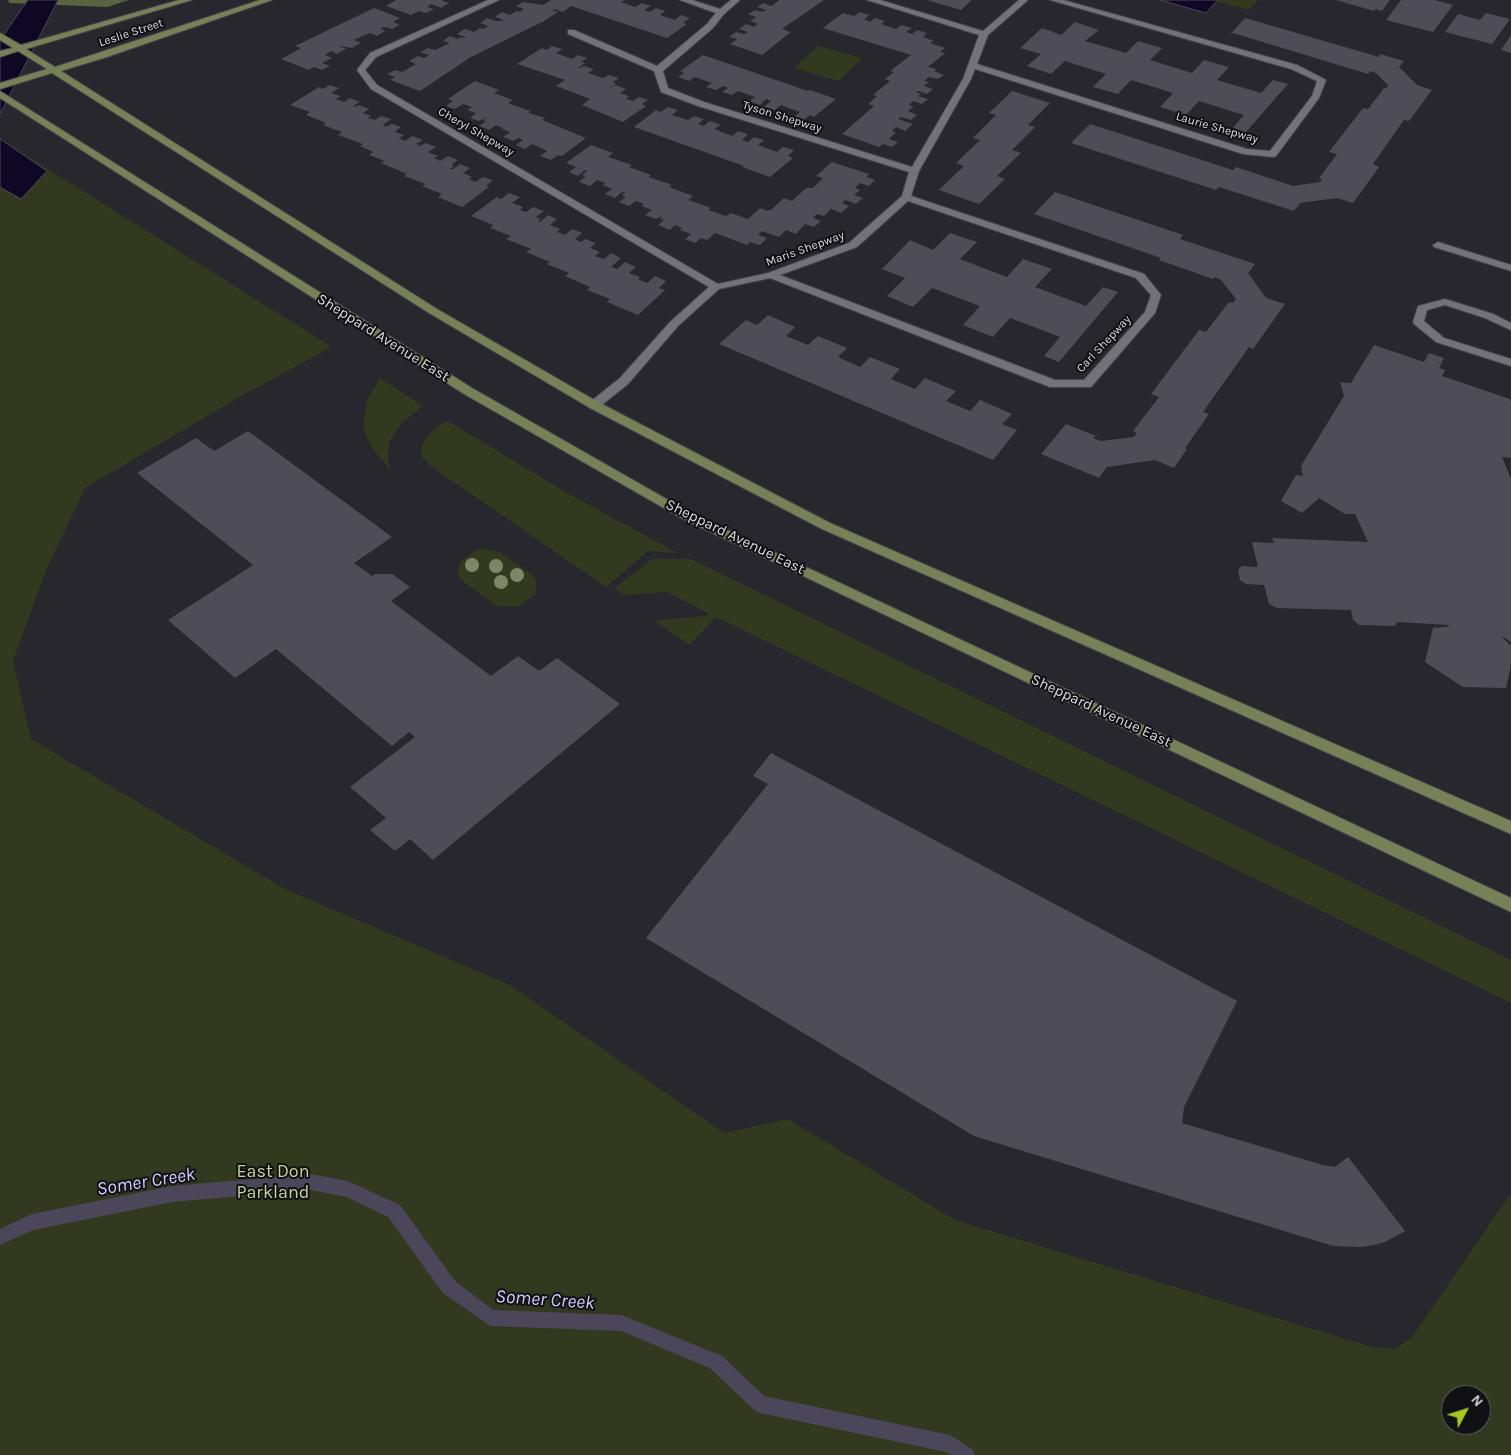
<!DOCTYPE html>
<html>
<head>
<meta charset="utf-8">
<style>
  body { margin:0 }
  #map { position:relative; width:1511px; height:1455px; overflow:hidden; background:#28272e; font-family:Karla,sans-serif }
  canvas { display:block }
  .north { position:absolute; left:1441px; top:1385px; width:50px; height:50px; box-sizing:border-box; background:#111014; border:1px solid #616065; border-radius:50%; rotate:50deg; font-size:14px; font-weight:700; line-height:20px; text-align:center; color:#d9d9de }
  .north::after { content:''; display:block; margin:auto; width:18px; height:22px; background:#a5c823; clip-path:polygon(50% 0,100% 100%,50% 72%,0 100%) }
</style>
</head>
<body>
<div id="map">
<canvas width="1511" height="1455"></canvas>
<div class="north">N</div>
</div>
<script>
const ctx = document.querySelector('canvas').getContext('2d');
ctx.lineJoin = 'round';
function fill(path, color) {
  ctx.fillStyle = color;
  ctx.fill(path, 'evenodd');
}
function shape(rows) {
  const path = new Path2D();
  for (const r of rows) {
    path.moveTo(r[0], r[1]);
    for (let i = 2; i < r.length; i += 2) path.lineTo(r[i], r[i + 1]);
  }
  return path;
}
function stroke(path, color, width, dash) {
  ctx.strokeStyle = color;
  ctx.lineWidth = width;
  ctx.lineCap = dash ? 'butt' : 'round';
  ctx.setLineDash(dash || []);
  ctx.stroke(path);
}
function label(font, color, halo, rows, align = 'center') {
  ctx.font = font + ' Karla,sans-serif';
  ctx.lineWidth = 4;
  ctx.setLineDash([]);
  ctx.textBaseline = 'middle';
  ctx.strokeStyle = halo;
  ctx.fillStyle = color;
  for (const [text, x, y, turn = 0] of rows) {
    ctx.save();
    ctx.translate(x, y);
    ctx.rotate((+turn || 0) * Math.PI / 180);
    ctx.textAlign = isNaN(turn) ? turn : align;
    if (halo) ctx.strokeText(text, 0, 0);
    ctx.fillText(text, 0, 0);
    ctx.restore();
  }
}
fill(shape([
  [1211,0,1258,0,1249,10],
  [818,46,862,58,839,81,794,68],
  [0,139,332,347,243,395,85,488,45,573,13,661,31,739,285,889,510,985,724,1133,788,1119,955,1220,1372,1347,1395,1349,1412,1337,1511,1193,1511,1455,0,1455],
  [1451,1395,1481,1395,1481,1425,1451,1425],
  [380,378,423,406,400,425,389,442,388,459,391,471,373,449,365,433,363,425,367,400],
  [448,421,569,494,678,553,648,551,606,587,429,465,422,457,421,449,424,441,436,427],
  [483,549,500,552,531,574,536,580,536,594,520,606,501,607,492,603,461,580,457,573,461,561,474,551],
  [652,559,691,559,1511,960,1511,1003,716,617,690,645,656,622,658,620,706,616,708,613,667,592,624,595,614,589]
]), '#32391f');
fill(shape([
  [8,0,129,0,107,7,9,3]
]), '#58633f');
const water = shape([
  [28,0,58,0,0,114,0,40,28,0],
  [1160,0,1215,0,1217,1,1206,13,1160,0],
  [0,139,47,171,21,199,0,187,0,139]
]);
fill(water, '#0f0723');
stroke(water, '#4c465b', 1);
fill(shape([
  [311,1174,348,1181,400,1205,455,1281,493,1310,621,1315,722,1356,764,1396,950,1435,972,1449,975,1455,951,1455,946,1452,760,1413,754,1410,710,1368,621,1331,490,1326,443,1293,388,1217,347,1197,311,1190,172,1202,33,1230,0,1245,0,1229,32,1214,172,1186,311,1174]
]), '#4c465b');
fill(shape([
  [396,0,441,0,449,3,441,8,431,4,427,7,434,9,426,13,419,11,411,15,386,6],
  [551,0,625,0,621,2,635,7,642,3,651,6,644,10,650,12,656,8,665,11,660,15,675,20,681,15,690,18,683,23,687,24,667,38,571,6,563,12,554,9,552,10,558,12,544,21,471,57,420,91,390,80,395,77,387,74,395,70,402,72,416,64,409,61,418,56,424,58,429,55,420,52,428,48,435,50,450,43,443,41,450,36,458,39,461,37,465,38,466,37,457,34,465,29,474,32,480,28,483,29,488,26,480,23,487,18,496,21,502,21,503,20,495,17,502,12,510,15,517,11,520,12,524,9,516,6,523,2,543,5],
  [779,0,824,0,782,29,791,32,762,55,730,44,737,39,729,37,736,32,744,34,748,32,739,29,746,24,754,27,758,24,750,21,756,17,748,14,755,10,763,12,766,10,757,7,763,3,772,6],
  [927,0,972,0,961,10],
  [1336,0,1390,0,1382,11,1376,9,1374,11],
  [1401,0,1435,0,1453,5,1433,32,1386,20],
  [374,8,400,18,393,22,400,25,392,29,386,27,380,28,385,31,377,36,370,33,360,37,354,40,361,43,352,48,340,46,346,49,337,54,331,51,325,55,332,58,322,63,330,66,322,70,314,67,309,70,281,59,301,48,295,46],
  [860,12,869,15,864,20,866,20,870,22,875,18,885,21,881,24,896,29,901,25,912,28,906,32,912,34,917,30,927,33,923,37,934,41,930,43,945,48,940,52,945,53,928,67,937,69,934,71,944,75,938,79,929,77,924,81,929,82,924,86,933,89,927,94,918,91,916,92,921,94,918,96,928,99,922,104,913,101,909,105,914,107,908,111,917,115,911,120,901,117,898,119,913,124,905,131,896,127,892,131,896,132,889,139,898,142,892,147,883,144,879,147,842,134,874,106,868,104,877,96,873,95,890,81,885,79,894,72,890,71,911,55,823,28,843,13,854,16],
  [1486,13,1510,19,1492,44,1445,32,1458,14,1480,20],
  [1245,18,1379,57,1380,54,1404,61,1399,67,1417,85,1432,90,1409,121,1404,120,1373,164,1379,167,1353,203,1337,198,1300,203,1294,211,1219,187,1216,190,1071,143,1090,124,1233,170,1236,167,1293,186,1320,182,1322,179,1319,178,1337,154,1329,152,1363,108,1368,109,1384,88,1387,88,1388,85,1376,73,1370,71,1368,74,1233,33,1229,36],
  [1075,22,1099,30,1085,41,1126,53,1138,41,1162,48,1150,60,1192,73,1204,60,1229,67,1217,80,1261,93,1273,80,1288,84,1245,133,1232,129,1244,115,1199,101,1186,115,1160,107,1173,93,1131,80,1118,94,1093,87,1106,74,1065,61,1051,74,1027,66,1041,54,1020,48,1042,28,1061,35],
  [1511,35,1511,53,1501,50],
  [552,46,562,49,556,53,572,59,578,55,587,58,581,62,585,63,577,69,584,66,594,69,588,73,603,78,609,75,619,78,613,82,616,84,608,89,616,85,626,89,620,93,629,96,626,99,633,101,639,97,648,100,642,104,646,106,623,122,582,105,590,99,556,86,565,80,517,64,542,48,547,50],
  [703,55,808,91,810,90,836,99,814,117,810,115,804,120,794,117,800,112,781,105,775,110,764,107,771,101,766,99,760,105,749,101,755,97,738,91,732,95,722,92,728,88,723,86,716,90,706,87,712,83,695,77,689,81,678,77,684,73,680,71],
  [475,81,499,90,494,93,513,100,508,103,530,111,529,113,545,118,542,120,586,138,562,156,558,155,551,160,540,156,547,151,539,147,532,144,525,149,516,145,523,140,519,138,522,136,513,141,503,137,510,132,502,129,503,128,496,125,489,130,479,126,486,121,483,120,488,117,479,121,470,118,476,113,467,110,472,107,463,104,455,109,446,106,453,101,448,99],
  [330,85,339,88,331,93,341,96,336,99,344,102,350,98,360,102,353,106,356,107,359,105,369,109,363,113,371,116,368,118,375,120,381,116,391,119,383,125,386,126,383,128,392,124,401,127,395,132,404,135,399,138,405,141,412,136,423,140,416,144,420,145,417,148,425,143,436,147,428,152,438,156,434,158,440,161,448,156,458,160,451,165,454,166,450,169,453,169,460,164,470,168,463,173,472,177,469,179,475,182,483,177,493,180,486,186,489,187,462,207,438,197,442,194,422,186,426,184,404,176,407,174,381,163,385,161,369,155,373,152,360,146,363,144,338,135,342,132,323,125,326,123,306,115,310,112,290,105,319,87,323,89],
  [1012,91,1050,103,1028,125,1035,127,1012,150,1021,153,997,176,1005,179,979,204,939,190,964,166,956,163,980,140,973,138,996,115,989,113],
  [668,107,678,110,672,115,688,120,694,116,704,119,698,124,704,126,710,121,721,125,714,129,732,136,738,131,748,134,742,140,748,142,754,137,764,140,758,145,777,152,783,147,794,150,788,156,793,158,770,177,742,167,744,166,634,127,656,110,661,112],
  [591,145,613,153,608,157,632,165,629,167,651,175,649,177,672,185,669,187,693,196,688,200,711,208,708,210,726,216,731,213,748,219,760,208,768,211,772,209,784,198,792,201,806,188,813,188,823,178,816,176,832,162,869,174,866,177,875,180,869,186,860,183,855,188,860,190,854,195,863,198,856,204,845,200,842,203,849,206,841,213,831,209,824,216,817,214,813,218,821,221,814,227,805,224,796,234,786,230,779,237,762,231,758,235,767,238,760,245,750,242,747,245,715,233,707,240,701,238,695,243,685,239,691,234,680,230,682,228,675,225,670,230,658,225,664,220,660,218,664,215,656,219,645,215,652,210,642,206,644,204,636,201,629,206,619,202,626,197,622,195,625,193,622,192,615,198,605,194,612,189,603,185,605,183,597,180,590,186,579,182,586,176,582,175,587,171,585,170,578,176,569,172,576,167,566,163],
  [1055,192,1183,235,1180,239,1255,264,1248,273,1266,298,1285,304,1253,349,1249,347,1203,412,1209,414,1185,448,1187,449,1174,468,1155,460,1107,467,1099,478,1041,454,1066,424,1096,436,1093,438,1101,441,1134,437,1137,433,1133,431,1159,397,1151,394,1199,330,1206,332,1229,302,1233,303,1236,299,1221,280,1215,277,1213,279,1159,260,1161,258,1034,214],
  [509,193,520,197,512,203,523,207,520,210,526,212,533,207,544,211,536,217,541,219,538,221,540,222,548,215,557,219,550,225,560,229,557,232,565,235,572,229,582,233,575,239,581,242,585,239,596,243,590,248,600,252,595,256,604,259,611,253,621,258,611,267,617,269,625,262,636,267,629,273,640,277,638,279,647,283,655,276,666,281,659,288,665,290,638,315,607,302,610,299,587,290,590,287,565,276,569,273,547,264,550,262,526,252,531,249,506,239,511,236,490,228,493,225,471,216,497,197,501,199],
  [950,233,977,242,960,259,1007,277,1023,259,1052,269,1035,287,1086,306,1103,287,1118,292,1059,362,1044,356,1060,337,1034,327,1010,318,993,337,963,325,980,306,932,288,913,307,887,296,905,278,882,269,910,240,933,250],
  [768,315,795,327,786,336,808,345,818,336,847,348,838,357,860,367,870,357,900,369,891,379,915,389,925,378,956,391,946,401,970,411,980,400,1012,414,1002,424,1017,430,993,460,719,344,746,320,757,325],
  [1374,345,1424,362,1429,353,1444,358,1439,368,1445,370,1442,376,1510,399,1511,403,1511,458,1502,457,1511,479,1511,642,1500,635,1511,646,1511,665,1506,688,1463,687,1425,662,1433,628,1446,627,1450,625,1397,622,1395,626,1359,625,1353,620,1351,610,1277,608,1269,604,1264,585,1246,584,1240,580,1238,570,1242,566,1258,567,1252,542,1274,543,1272,538,1368,542,1355,514,1345,514,1319,498,1302,513,1281,501,1296,475,1303,476,1301,466,1344,396,1340,382,1351,383],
  [248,431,392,537,354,563,372,576,375,574,392,574,410,587,391,601,491,676,518,656,539,671,557,658,620,704,433,860,410,839,395,851,370,830,386,818,350,787,415,737,409,732,392,746,276,649,235,678,168,620,253,565,137,473,196,438,214,451],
  [771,753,1237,1001,1184,1107,1182,1123,1323,1165,1335,1167,1348,1157,1405,1231,1385,1242,1374,1245,1361,1247,1333,1246,974,1136,646,938,768,784,753,776]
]), '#4e4d55');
const service = shape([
  [1438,242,1511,265,1511,271,1434,247,1433,245,1438,242],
  [1445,299,1493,314,1511,323,1511,330,1485,318,1445,305,1427,310,1424,321,1444,338,1511,359,1511,366,1436,342,1414,324,1413,322,1418,306,1445,299]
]);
const minor = shape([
  [488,0,499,0,376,57,365,70,377,85,718,284,768,273,849,243,902,196,909,172,698,106,661,92,654,71,568,34,568,30,574,30,657,66,707,24,716,13,680,0,692,0,720,9,731,0,740,0,724,14,713,28,663,71,668,88,704,102,912,167,963,79,979,35,867,0,880,0,983,31,1019,0,1028,0,988,35,977,64,1247,149,1270,151,1312,96,1317,81,1291,69,1050,0,1063,0,1297,65,1326,80,1319,98,1276,156,1273,157,1243,154,975,69,971,79,919,171,911,196,1144,274,1161,295,1155,313,1091,387,1050,387,770,278,719,289,678,326,628,384,598,408,594,409,588,405,590,402,620,378,670,322,709,287,371,89,357,70,370,53,488,0],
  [908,201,1136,278,1151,295,1145,312,1084,380,1055,380,780,275,857,247,908,201]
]);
const secondary = shape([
  [179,0,192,0,26,49,55,67,260,0,272,0,107,57,61,71,437,309,598,402,830,523,1511,821,1511,834,822,529,590,408,429,313,52,73,0,89,0,83,47,69,18,51,0,57,0,51,13,48,0,40,0,33,21,45,179,0],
  [0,91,472,388,691,513,1511,898,1511,912,683,519,464,394,0,98,0,91]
]);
stroke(service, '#45444a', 2);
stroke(minor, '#45444a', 2);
stroke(secondary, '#45444a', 2);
fill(service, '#73727b');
fill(minor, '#73727b');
fill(secondary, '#778056');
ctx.fillStyle = '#7d8768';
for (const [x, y] of [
  [472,565],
  [496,566],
  [517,575],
  [501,582]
]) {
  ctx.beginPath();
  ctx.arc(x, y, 7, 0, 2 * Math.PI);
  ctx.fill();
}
label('12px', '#d9d9de', '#111014', [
  ["Leslie Street",131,33,-18],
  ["Tyson Shepway",782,117,17],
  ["Laurie Shepway",1217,128,16],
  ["Cheryl Shepway",476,132,30],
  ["Maris Shepway",805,249,-20],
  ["Carl Shepway",1104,344,-47]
]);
label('15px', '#d9d9de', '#111014', [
  ["Sheppard Avenue East",383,338,32],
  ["Sheppard Avenue East",735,537,26],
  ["Sheppard Avenue East",1101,711,25]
]);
label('18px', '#c3d697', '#111014', [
  ["East Don",273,1172],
  ["Parkland",273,1193]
]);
label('italic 19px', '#cfc8fa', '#111014', [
  ["Somer Creek",146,1182,-9],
  ["Somer Creek",545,1300,4]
]);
</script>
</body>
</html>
